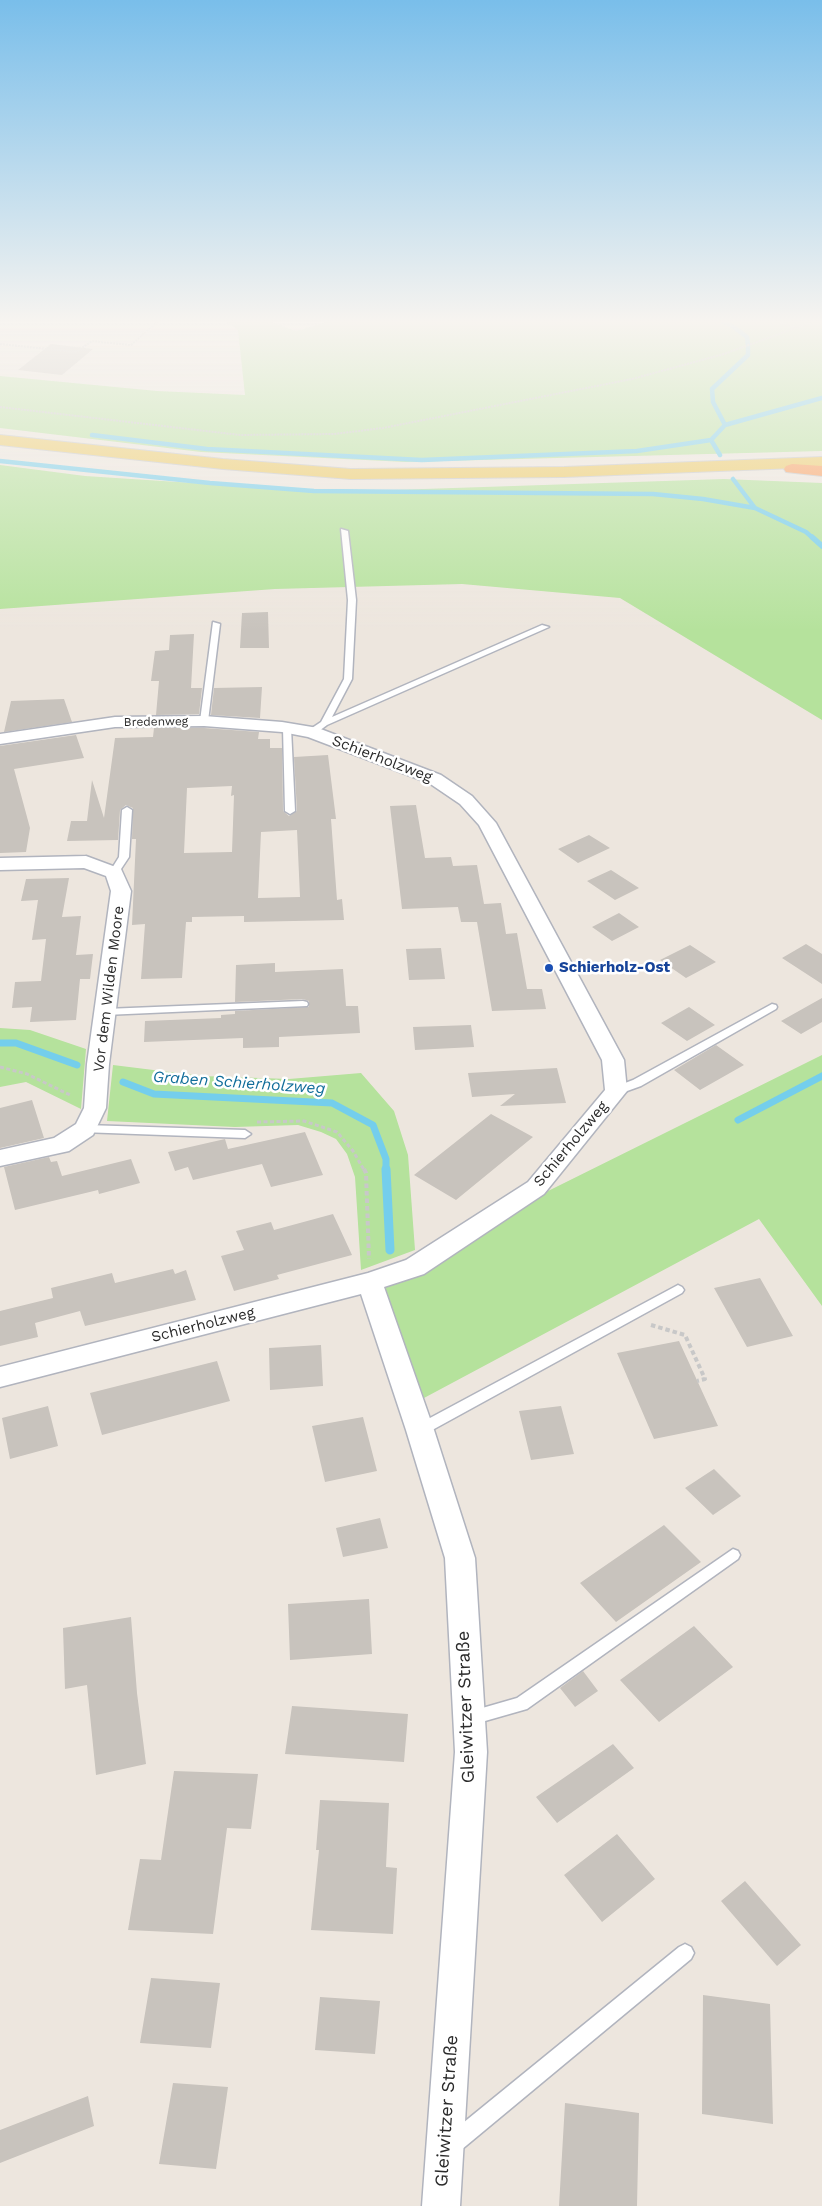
<!DOCTYPE html>
<html>
<head>
<meta charset="utf-8">
<style>
  body { margin:0 }
  canvas { display:block; background:#ede6de }
</style>
</head>
<body>
<canvas width="822" height="2206"></canvas>
<script>
const ctx = document.querySelector('canvas').getContext('2d');
ctx.lineJoin = 'round';
function fill(path, color) {
  ctx.fillStyle = color;
  ctx.fill(path, 'evenodd');
}
function shape(rows) {
  const path = new Path2D();
  for (const r of rows) {
    path.moveTo(r[0], r[1]);
    for (let i = 2; i < r.length; i += 2) path.lineTo(r[i], r[i + 1]);
  }
  return path;
}
function stroke(path, color, width, dash) {
  ctx.strokeStyle = color;
  ctx.lineWidth = width;
  ctx.lineCap = dash ? 'butt' : 'round';
  ctx.setLineDash(dash || []);
  ctx.stroke(path);
}
function label(font, color, halo, rows, align = 'center') {
  ctx.font = font + ' "Work Sans",sans-serif';
  ctx.lineWidth = 5;
  ctx.setLineDash([]);
  ctx.textBaseline = 'middle';
  ctx.strokeStyle = halo;
  ctx.fillStyle = color;
  for (const [text, x, y, turn = 0] of rows) {
    ctx.save();
    ctx.translate(x, y);
    ctx.rotate((+turn || 0) * Math.PI / 180);
    ctx.textAlign = isNaN(turn) ? turn : align;
    if (halo) ctx.strokeText(text, 0, 0);
    ctx.fillText(text, 0, 0);
    ctx.restore();
  }
}
fill(shape([
  [227,322,271,322,296,331,327,322,822,322,822,451,406,462,201,452,0,428,0,376,157,391,245,395,238,330],
  [0,465,85,476,333,492,724,479,822,483,822,720,620,598,462,584,275,589,0,609],
  [0,1028,30,1030,86,1049,81,1109,26,1082,0,1087],
  [822,1055,822,1306,759,1219,424,1398,381,1284,542,1194],
  [113,1065,202,1076,289,1079,361,1073,394,1111,408,1155,415,1250,361,1270,355,1177,347,1154,336,1139,321,1132,298,1125,235,1127,107,1121]
]), '#b5e29c');
stroke(shape([
  [723,322,731,325,747,337,748,345],
  [725,425,713,402,712,389,748,355,748,347],
  [92,435,207,449,422,460,637,451,711,440],
  [720,455,711,440,725,425,822,398],
  [0,461,210,483,314,491,653,494,703,499,755,508],
  [733,479,755,508,806,532,814,539]
]), '#74ceec', 4.5);
stroke(shape([
  [812,537,822,546]
]), '#74ceec', 5.5);
stroke(shape([
  [0,1043,16,1043,77,1065],
  [123,1082,154,1094,332,1103,373,1125,386,1159,386,1170],
  [738,1120,822,1076]
]), '#74ceec', 7);
stroke(shape([
  [386,1169,390,1250]
]), '#74ceec', 9);
fill(shape([
  [51,344,93,349,62,375,18,370],
  [268,612,269,648,240,648,242,613],
  [194,634,191,688,202,688,199,714,156,715,159,681,151,681,155,651,169,650,170,635],
  [262,687,260,718,211,715,214,688],
  [64,699,72,722,4,732,11,701],
  [154,728,204,728,259,732,258,739,270,739,270,748,282,748,283,811,289,816,297,811,294,757,328,755,336,819,331,819,337,900,342,899,344,920,244,922,244,916,192,917,192,922,186,922,182,978,141,979,145,924,132,925,136,839,132,839,133,808,126,805,120,810,118,840,67,841,71,821,87,821,92,780,104,818,115,738,153,737],
  [232,786,231,796,234,795,232,852,184,853,187,788],
  [297,830,300,897,258,898,261,832],
  [76,735,84,758,14,769,30,828,26,852,0,853,0,746],
  [416,805,425,858,451,857,453,866,477,865,484,904,501,903,506,934,517,933,527,989,542,989,546,1009,492,1011,477,922,461,922,458,907,402,909,390,806],
  [589,835,610,848,578,863,558,849],
  [611,870,639,888,615,900,587,881],
  [69,878,62,917,81,916,76,955,93,954,90,979,80,979,76,1020,30,1022,32,1007,12,1008,15,982,41,981,46,939,32,940,38,900,21,901,26,879],
  [619,913,639,927,612,941,592,927],
  [806,944,822,954,822,984,782,958],
  [690,945,716,962,686,978,660,960],
  [441,948,445,979,409,980,406,949],
  [275,963,275,972,343,969,346,1006,358,1006,360,1033,279,1037,279,1047,243,1048,243,1038,144,1042,145,1021,221,1018,221,1015,235,1014,235,1011,309,1007,309,1001,303,999,235,1002,236,965],
  [822,998,822,1022,801,1034,781,1021],
  [689,1007,715,1025,687,1041,661,1023],
  [471,1025,474,1047,415,1050,413,1027],
  [716,1045,744,1065,700,1090,674,1070],
  [557,1068,566,1103,500,1106,515,1094,472,1097,468,1073],
  [32,1100,44,1138,0,1148,0,1108],
  [491,1114,533,1137,456,1200,414,1175],
  [305,1132,323,1175,271,1187,262,1164,193,1180,188,1167,175,1171,168,1152,225,1139,228,1149],
  [49,1157,51,1162,57,1161,62,1176,131,1159,140,1183,99,1194,98,1190,15,1210,4,1167],
  [333,1214,352,1255,277,1275,279,1279,234,1291,221,1256,244,1250,236,1231,271,1222,274,1230],
  [173,1269,175,1274,186,1270,196,1300,85,1326,80,1311,35,1323,38,1337,0,1346,0,1311,53,1298,51,1288,112,1273,115,1283],
  [760,1278,793,1336,747,1347,714,1288],
  [679,1341,718,1426,654,1439,617,1353],
  [321,1345,323,1386,270,1390,269,1348],
  [217,1361,230,1401,102,1435,90,1393],
  [48,1406,58,1446,10,1459,2,1418],
  [561,1406,574,1454,531,1460,519,1411],
  [363,1417,377,1471,325,1482,312,1426],
  [714,1469,741,1496,713,1515,685,1488],
  [380,1518,388,1548,343,1557,336,1528],
  [664,1525,701,1562,616,1622,580,1583],
  [369,1599,372,1654,290,1660,288,1604],
  [131,1617,137,1693,146,1764,96,1775,87,1685,65,1689,63,1628],
  [694,1626,733,1667,659,1722,620,1680],
  [583,1671,598,1691,575,1707,560,1688],
  [292,1706,408,1714,404,1762,285,1754],
  [613,1744,634,1768,557,1823,536,1797],
  [174,1771,258,1774,251,1829,227,1828,213,1934,128,1930,140,1859,161,1860],
  [320,1800,389,1803,386,1867,397,1868,393,1934,311,1930,319,1850,316,1850],
  [617,1834,655,1879,602,1922,564,1875],
  [745,1881,801,1945,777,1966,721,1901],
  [151,1978,220,1983,211,2048,140,2043],
  [703,1995,770,2004,773,2124,702,2114],
  [320,1997,380,2001,375,2054,315,2050],
  [173,2083,228,2087,216,2169,159,2164],
  [88,2096,94,2126,0,2163,0,2130],
  [565,2103,639,2113,637,2206,559,2206]
]), '#c8c3bd');
const service = shape([
  [341,529,348,531,356,600,352,679,332,717,542,625,549,627,327,725,315,734,309,734,309,730,321,722,344,679,348,600,341,529],
  [213,622,220,624,208,721,204,724,200,721,213,622],
  [287,725,291,728,295,811,290,814,285,811,283,728,287,725],
  [127,807,132,810,129,857,117,875,114,876,109,873,119,857,122,810,127,807],
  [303,1001,307,1002,308,1004,307,1006,105,1015,100,1012,105,1009,303,1001],
  [772,1004,776,1005,777,1007,776,1009,641,1086,616,1095,610,1091,612,1088,633,1080,772,1004],
  [85,1125,245,1130,251,1134,245,1138,81,1132,79,1129,85,1125],
  [678,1285,682,1287,684,1290,682,1293,425,1434,420,1436,415,1434,413,1430,415,1426,678,1285],
  [733,1549,738,1551,740,1555,738,1559,527,1709,471,1725,465,1723,463,1718,465,1713,517,1698,733,1549],
  [685,1944,691,1947,694,1953,691,1959,461,2150,454,2152,447,2150,445,2143,447,2136,679,1947,685,1944]
]);
const minor = shape([
  [204,716,282,722,318,728,441,775,472,796,496,823,624,1060,627,1091,544,1194,424,1274,384,1287,434,1430,475,1558,487,1752,460,2206,422,2206,455,1752,445,1558,406,1430,361,1294,0,1387,0,1367,368,1273,406,1260,528,1182,605,1090,602,1060,479,825,460,804,429,783,308,737,282,732,204,726,115,727,0,744,0,734,115,717,204,716],
  [86,856,121,869,131,891,109,1064,106,1108,93,1135,69,1151,0,1166,0,1150,54,1138,76,1124,84,1108,87,1064,111,891,106,876,84,868,0,870,0,858,86,856]
]);
const primary = shape([
  [0,435,223,459,351,469,564,467,822,457,822,467,564,477,351,479,223,469,0,445,0,435]
]);
const motorway = shape([
  [792,464,822,466,822,476,786,472,784,469,786,466,792,464]
]);
stroke(service, '#b1b4be', 3);
stroke(minor, '#b1b4be', 3);
stroke(primary, '#c8c8c8', 2);
stroke(motorway, '#c8c8c8', 2);
stroke(shape([
  [779,322,796,328],
  [0,344,76,352,92,341,131,345,157,322],
  [0,407,240,435,334,434,383,428,632,379,724,354,812,322]
]), '#c8c8c8', 2, [2, 1]);
stroke(shape([
  [0,1067,27,1074,72,1096],
  [257,1122,304,1121,337,1132,353,1151,364,1170]
]), '#c8c8c8', 3, [4, 2.5]);
stroke(shape([
  [364,1169,366,1173,369,1259],
  [651,1325,685,1335,705,1379,697,1381]
]), '#c8c8c8', 4, [4.5, 3]);
fill(service, '#fff');
fill(minor, '#fff');
fill(primary, '#edca62');
fill(motorway, '#fa9d5b');
const sky = ctx.createLinearGradient(0, 0, 0, 631);
sky.addColorStop(0, '#79beea');
sky.addColorStop(0.51, '#f7f4f0');
sky.addColorStop(1, '#f7f4f000');
ctx.fillStyle = sky;
ctx.fillRect(0, 0, 822, 631);
for (const [x, y, r, color] of [
  [549,968,5,"#1a4fb4"]
]) {
  const dot = new Path2D();
  dot.arc(x, y, r, 0, 2 * Math.PI);
  ctx.fillStyle = color;
  ctx.fill(dot);
  stroke(dot, '#fff', 2);
}
label('12px', '#2b2b2b', '#fff', [
  ["Bredenweg",156,722,-1]
]);
label('15px', '#2b2b2b', '#fff', [
  ["Schierholzweg",382,759,21],
  ["Vor dem Wilden Moore",109,989,-83],
  ["Schierholzweg",571,1144,-50],
  ["Schierholzweg",203,1325,-14]
]);
label('bold 15px', '#164399', '#fff', [
  ["Schierholz-Ost",559,968]
], 'left');
label('italic 16px', '#116d9a', '#fff', [
  ["Graben Schierholzweg",239,1083,4]
]);
label('18px', '#2b2b2b', '#fff', [
  ["Gleiwitzer Straße",466,1707,-92],
  ["Gleiwitzer Straße",447,2111,-86]
]);
</script>
</body>
</html>
